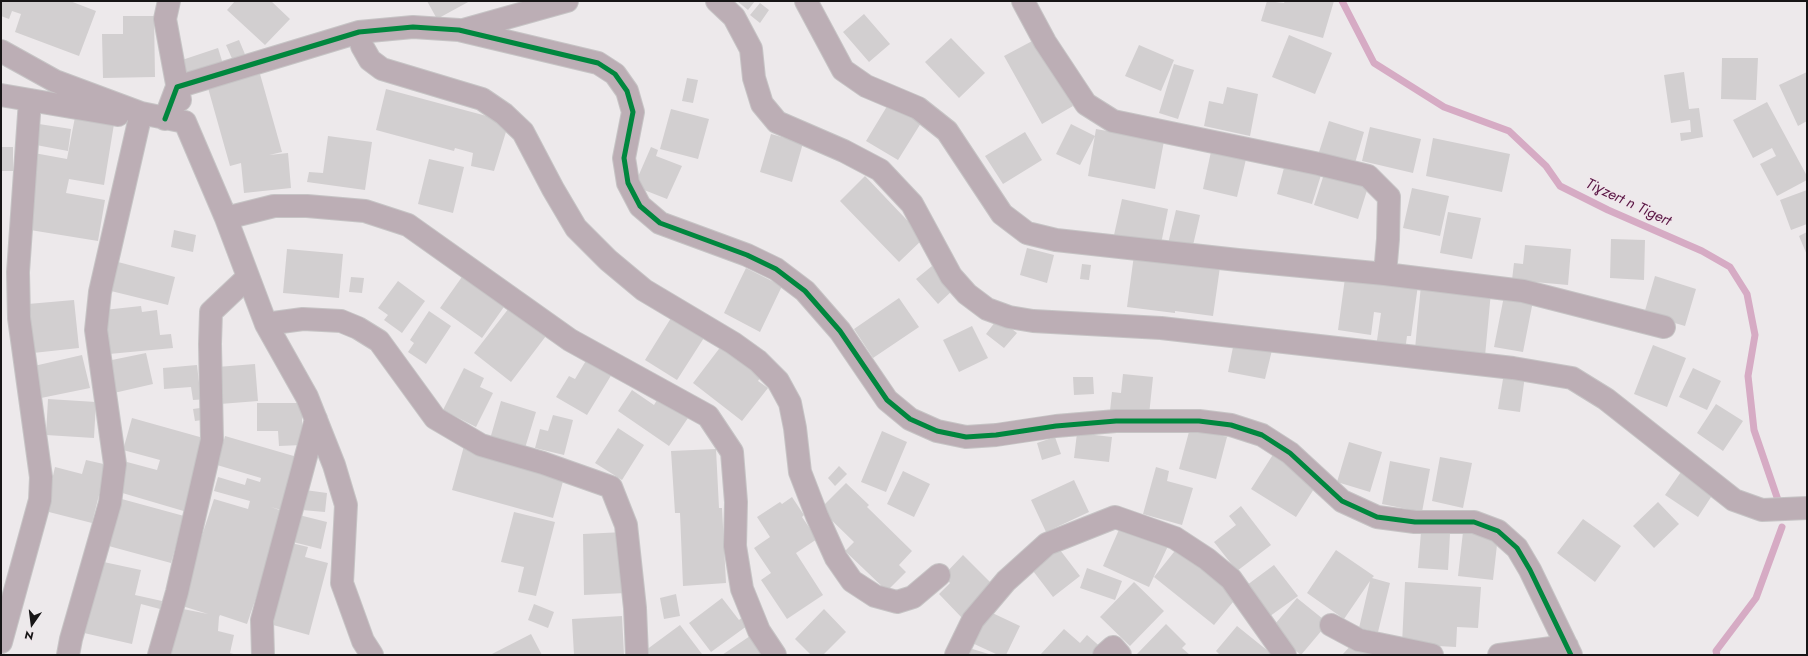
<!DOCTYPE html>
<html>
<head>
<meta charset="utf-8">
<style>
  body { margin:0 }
  #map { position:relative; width:1808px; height:656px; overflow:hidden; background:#ede9eb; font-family:Jost,sans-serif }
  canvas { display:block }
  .frame { position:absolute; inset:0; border:2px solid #171516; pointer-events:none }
  .north { position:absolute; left:12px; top:604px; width:40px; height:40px; -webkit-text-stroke:3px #efe7eb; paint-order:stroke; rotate:194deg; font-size:11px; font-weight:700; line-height:16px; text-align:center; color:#171516 }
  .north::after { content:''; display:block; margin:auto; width:14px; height:18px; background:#171516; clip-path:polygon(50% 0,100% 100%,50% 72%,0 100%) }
</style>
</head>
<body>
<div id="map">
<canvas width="1808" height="656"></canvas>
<div class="frame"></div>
<div class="north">N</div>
</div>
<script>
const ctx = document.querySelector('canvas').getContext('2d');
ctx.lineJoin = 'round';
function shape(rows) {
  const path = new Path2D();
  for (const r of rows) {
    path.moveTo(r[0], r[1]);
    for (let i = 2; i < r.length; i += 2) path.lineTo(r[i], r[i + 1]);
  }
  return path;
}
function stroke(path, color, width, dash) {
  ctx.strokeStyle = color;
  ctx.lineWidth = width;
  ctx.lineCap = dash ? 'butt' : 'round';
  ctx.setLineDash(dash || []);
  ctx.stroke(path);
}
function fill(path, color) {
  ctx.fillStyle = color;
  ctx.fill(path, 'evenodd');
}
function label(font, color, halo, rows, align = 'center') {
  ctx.font = font + ' Jost,sans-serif';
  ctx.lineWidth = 4;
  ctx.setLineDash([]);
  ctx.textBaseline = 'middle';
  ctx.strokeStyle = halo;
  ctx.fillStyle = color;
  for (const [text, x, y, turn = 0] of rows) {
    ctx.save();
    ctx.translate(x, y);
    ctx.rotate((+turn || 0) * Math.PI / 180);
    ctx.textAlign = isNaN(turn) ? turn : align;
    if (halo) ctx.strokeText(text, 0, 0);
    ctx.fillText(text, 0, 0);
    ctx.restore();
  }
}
stroke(shape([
  [1342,1,1374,63,1444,107,1509,131,1546,166,1560,186,1608,210,1702,251,1730,267,1747,294,1755,335,1748,376,1754,430,1779,503],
  [1717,655,1716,651,1756,598,1782,527]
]), '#d6abc4', 7);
fill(shape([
  [1,1,70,1,96,11,79,56,15,32,21,14,12,11,9,19,1,16],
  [235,1,271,1,290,19,265,45,227,10],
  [427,1,470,1,437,19],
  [737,1,755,1,748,10],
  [1267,1,1284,3,1285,1,1334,1,1323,38,1261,21],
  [760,3,769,10,760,23,750,15],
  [864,14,890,44,869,62,843,32],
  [123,16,154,16,155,77,103,78,102,34,123,34],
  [1289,35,1332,53,1315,94,1272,77],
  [951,38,985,73,959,98,925,62],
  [1036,39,1073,106,1042,124,1004,56],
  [239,40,247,59,234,63,226,45],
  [1139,45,1174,60,1161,91,1125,76],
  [218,48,223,64,184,77,179,61],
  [1722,58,1758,58,1756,100,1721,99],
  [1174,64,1194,70,1178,119,1159,113],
  [1684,72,1689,109,1699,108,1703,137,1681,141,1680,133,1691,132,1690,120,1671,123,1664,75],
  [1807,72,1807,121,1798,126,1779,85],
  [260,74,282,152,269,155,288,153,291,188,244,193,241,163,230,166,208,88],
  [687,78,698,80,693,103,682,101],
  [1227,87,1258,94,1250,136,1204,126,1209,101,1223,104],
  [386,89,509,122,494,171,471,166,473,153,455,148,454,151,376,130],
  [1767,102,1807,176,1807,180,1777,196,1760,164,1776,156,1772,148,1753,158,1733,120],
  [889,103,921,123,898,160,866,141],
  [671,109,709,119,698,159,660,149],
  [75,117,114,124,104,185,69,179,66,193,105,200,98,241,24,229,34,153,67,159],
  [1329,121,1364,132,1355,163,1319,152],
  [39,124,71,129,68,151,36,145],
  [1071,124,1095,136,1080,165,1056,154],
  [1370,127,1421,139,1413,173,1362,161],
  [1096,129,1164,141,1155,189,1088,176],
  [1025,132,1042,160,1003,184,985,156],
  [771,134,803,143,792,182,760,172],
  [328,136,372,142,365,190,307,182,309,172,323,173],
  [1433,138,1510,154,1502,192,1426,176],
  [1,147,13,147,13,171,1,171],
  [651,147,658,150,656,156,682,166,667,199,634,186],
  [1212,147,1247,155,1237,197,1203,189],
  [429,159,464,167,453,213,418,204],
  [1285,164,1321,175,1312,204,1277,194],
  [1325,171,1369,184,1358,219,1314,205],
  [865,176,924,238,899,262,840,201],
  [1412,188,1449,196,1440,236,1403,228],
  [1807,190,1807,224,1791,230,1780,200],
  [1122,199,1168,209,1161,244,1114,235],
  [1176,210,1200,215,1191,254,1167,248],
  [1448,212,1481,218,1472,259,1440,253],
  [174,230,196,235,193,252,171,247],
  [1807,232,1807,255,1799,236],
  [1611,239,1645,240,1644,280,1610,278],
  [1525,245,1571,249,1568,285,1512,280,1514,263,1523,264],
  [1027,248,1054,255,1047,283,1020,275],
  [287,249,343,254,339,298,283,293],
  [1134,255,1220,267,1213,316,1175,311,1175,313,1127,307],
  [118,262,175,277,168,305,111,291],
  [1082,264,1091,265,1089,280,1080,279],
  [932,266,953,290,938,304,916,279],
  [746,268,782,286,760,332,724,313],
  [464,274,506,304,482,338,440,308],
  [1655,276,1696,289,1685,326,1644,314],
  [351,277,364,278,362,293,349,292],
  [1345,278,1418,285,1411,336,1407,336,1405,351,1376,347,1381,313,1374,312,1371,335,1338,330],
  [398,281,425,301,402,333,384,320,388,315,378,308],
  [1421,285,1491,292,1485,356,1415,349],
  [1504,296,1533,301,1523,352,1494,347],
  [899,298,919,327,873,358,854,329],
  [74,300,79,348,33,353,28,304],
  [141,306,142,312,157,310,160,335,171,334,173,348,109,354,104,310],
  [509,308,546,336,511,382,474,353],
  [676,310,709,330,677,380,645,360],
  [429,311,451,326,426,364,408,352,414,343,410,340],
  [998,318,1017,333,1004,348,986,334],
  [972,326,988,358,959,372,943,340],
  [725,341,764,372,758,381,768,388,742,421,693,383],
  [1234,342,1272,350,1265,379,1228,372],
  [1653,345,1686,358,1667,407,1634,394],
  [146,353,153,384,114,393,107,361],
  [82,355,90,388,41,398,34,366],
  [587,359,612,374,587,415,556,397,569,376,575,379],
  [255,364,258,401,220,404,217,367],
  [197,365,199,383,207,382,208,399,193,400,191,387,164,389,163,368],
  [464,368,484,378,480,387,493,393,476,427,443,410],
  [1693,368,1721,381,1707,410,1679,397],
  [1504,373,1525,376,1520,412,1498,409],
  [1123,374,1153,377,1149,415,1110,411,1112,392,1121,393],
  [1073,377,1093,377,1094,394,1074,395],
  [632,390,654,405,660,395,690,415,669,446,618,411],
  [48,399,96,402,94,438,46,435],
  [501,401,536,412,525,448,490,439],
  [257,403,302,403,302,445,279,446,278,431,257,431],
  [1716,404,1743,421,1723,451,1697,433],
  [207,407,209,419,195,421,193,409],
  [553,415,573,420,564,455,535,448,540,429,548,431],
  [132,418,207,439,187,512,119,492,127,462,157,470,160,460,123,450],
  [618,428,644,445,622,480,595,463],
  [1190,428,1227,437,1216,479,1179,469],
  [882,431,907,442,886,492,861,482],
  [1077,433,1112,437,1109,462,1074,458],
  [225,436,304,459,288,512,271,507,285,512,247,624,220,615,219,617,218,631,234,635,230,653,237,655,167,655,178,608,208,614,179,605,214,499,248,509,250,501,214,491,218,477,245,485,247,478,260,482,261,478,217,465],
  [1055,437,1061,454,1042,460,1037,443],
  [1349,442,1382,452,1370,492,1337,482],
  [464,446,565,474,553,518,452,490],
  [716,449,719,508,722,508,726,583,683,586,680,513,675,513,671,451],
  [1274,453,1319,481,1296,517,1251,489],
  [1440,457,1472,463,1463,508,1432,501],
  [86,460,108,465,104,475,92,523,45,511,55,467,82,474],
  [1390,461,1430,469,1422,512,1382,504],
  [839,466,847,474,835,486,828,478],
  [1156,467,1169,471,1167,481,1193,488,1182,525,1143,514],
  [1683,469,1715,491,1698,517,1665,495],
  [903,471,930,484,914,517,887,504],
  [1074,480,1089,512,1046,532,1031,500],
  [846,483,869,505,867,507,912,551,899,565,906,572,887,591,845,551,854,542,820,509],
  [305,490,327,493,325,512,302,510],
  [792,497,804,515,802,517,817,539,796,553,823,595,787,619,761,580,771,573,754,548,770,537,757,517,780,502,782,504],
  [118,498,184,516,171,563,105,545],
  [1658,502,1679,524,1654,548,1633,526],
  [1241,506,1271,545,1237,571,1214,542,1236,525,1229,516],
  [514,512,555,522,536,596,518,592,524,567,501,562],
  [299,515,327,522,321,549,293,542],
  [1583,519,1621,546,1595,582,1557,553],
  [1121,525,1168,546,1149,587,1103,566],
  [624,532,626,593,584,595,583,534],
  [1421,532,1450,534,1448,570,1418,568],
  [1463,532,1498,536,1493,580,1458,576],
  [287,542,308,547,305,557,328,563,309,635,266,623],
  [1057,546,1080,576,1053,597,1030,567],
  [1178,547,1238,596,1214,625,1154,577],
  [1336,550,1374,576,1372,578,1390,583,1378,632,1359,628,1370,581,1344,619,1307,593],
  [963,555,996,588,964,620,939,594,950,583,943,576],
  [99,561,141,570,135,595,162,601,160,609,141,604,132,644,84,633],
  [1274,565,1298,596,1266,619,1243,588],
  [1087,568,1122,581,1115,600,1080,588],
  [1134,582,1164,611,1130,646,1100,617],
  [1405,582,1481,587,1478,628,1457,627,1456,647,1402,644],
  [676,594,680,616,664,619,660,598],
  [722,598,739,620,745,615,751,623,711,652,689,623],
  [1297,598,1328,623,1301,655,1270,630],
  [534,604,554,612,548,628,528,620],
  [824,609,846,632,823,655,811,655,795,639],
  [986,610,1020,626,1006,655,998,655,970,642],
  [622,616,624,655,574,655,572,619],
  [1166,624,1186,644,1182,648,1190,655,1136,655],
  [680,625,702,654,644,655,642,653],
  [1237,626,1273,655,1220,655,1216,651],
  [1064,629,1080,643,1087,635,1104,650,1099,655,1040,655],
  [531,634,542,655,490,655],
  [750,636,763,655,722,655],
  [1354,642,1369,655,1342,655],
  [966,647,992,655,964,655]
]), '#d2cfd0');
const minor = shape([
  [169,1,165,19,180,100],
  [717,1,734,17,751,49,754,78,762,104,777,122,844,151,880,170,912,204,951,276,967,294,987,309,1009,317,1033,321,1161,328,1513,368,1572,378,1606,399,1734,500,1762,510,1807,508],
  [806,1,843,70,866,86,918,108,947,131,1002,214,1027,233,1056,240,1238,260,1385,274,1523,291,1664,327],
  [1023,1,1045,42,1086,104,1113,121,1319,164,1368,176,1389,197,1388,239,1385,274],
  [463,30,567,1],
  [359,32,362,46,370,60,382,69,482,99,504,114,523,132,553,189,576,228,608,260,644,290,733,343,758,361,778,381,790,403,795,428,800,472,817,516,836,558,852,581,875,596,897,602,913,597,939,575],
  [1,51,55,81,141,113,185,122,226,218,266,324,307,397,334,465,346,505,342,583,363,641,372,655],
  [1,95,118,115],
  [165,119,177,87,359,32,413,27,459,30,598,63,615,74,627,91,633,112,624,158,628,183,640,206,660,223,747,255,776,269,805,291,840,331,887,400,910,419,937,431,966,437,996,435,1056,426,1116,421,1199,421,1231,425,1262,435,1290,453,1342,501,1377,517,1415,522,1474,522,1498,531,1517,548,1530,570,1571,655],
  [226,218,274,206,307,206,365,211,408,225,570,340,708,416,732,452,736,502,735,546,742,589,759,631,775,655],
  [266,324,303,319,341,321,358,328,379,341,435,418,481,445,543,463,611,487,626,525,635,608,637,655],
  [1331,625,1359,640,1432,655],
  [1,642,40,500,41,477,19,318,18,272,30,100],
  [68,655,71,639,110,503,115,464,96,330,100,292,141,113],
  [159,655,177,592,212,440,210,344,211,312,248,277],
  [263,655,262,620,316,419],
  [956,655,973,620,1006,581,1047,544,1115,517,1175,538,1207,559,1231,579,1285,655],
  [1104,655,1113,647,1120,655],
  [1499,655,1567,646]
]);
stroke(minor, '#c6c4c5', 24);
stroke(minor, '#bcaeb5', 22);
stroke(shape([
  [165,119,177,87,359,32,413,27,459,30,598,63,615,74,627,91,633,112,624,158,628,183,640,206,660,223,747,255,776,269,805,291,840,331,887,400,910,419,937,431,966,437,996,435,1056,426,1116,421,1199,421,1231,425,1262,435,1290,453,1342,501,1377,517,1415,522,1474,522,1498,531,1517,548,1530,570,1571,655]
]), '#00873e', 5);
label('italic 15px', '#5a1544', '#efe7eb', [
  ["Tiɣzert n Tigert",1628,203,25]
]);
</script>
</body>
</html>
